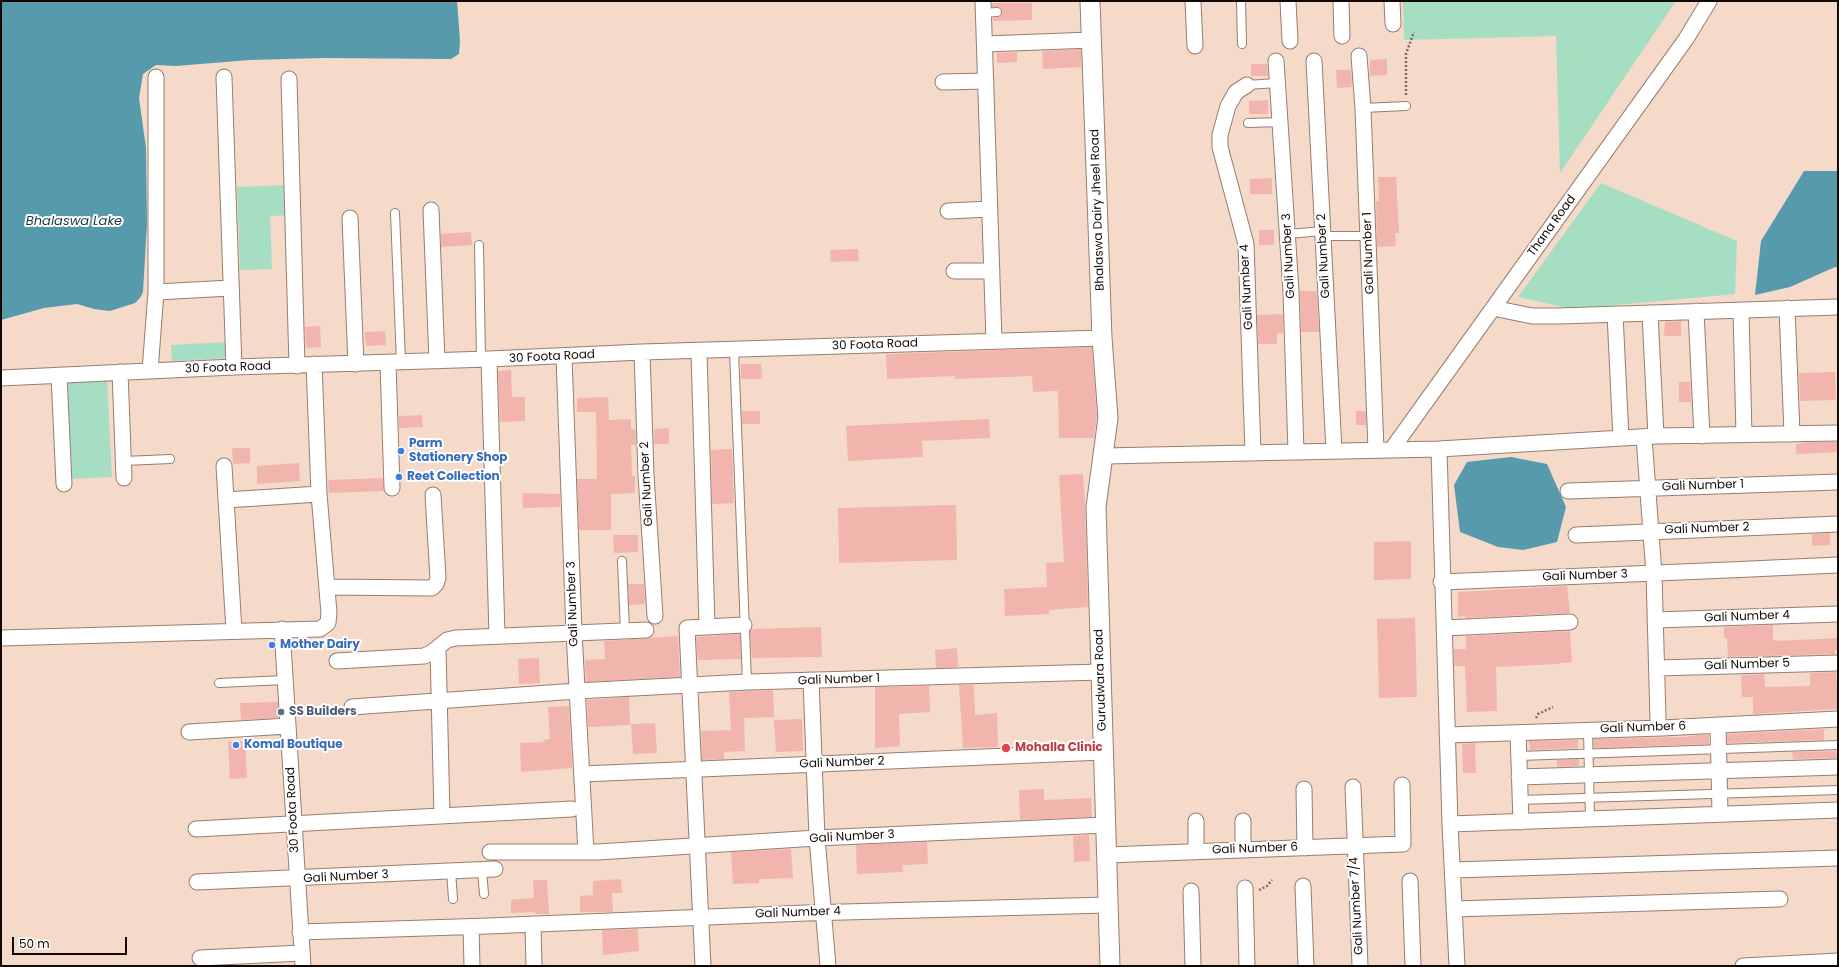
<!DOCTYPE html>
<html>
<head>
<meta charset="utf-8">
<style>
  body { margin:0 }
  #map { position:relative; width:1839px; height:967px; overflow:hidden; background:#f5d9c9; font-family:Poppins,sans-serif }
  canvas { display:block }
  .frame { position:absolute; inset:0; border:2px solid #120905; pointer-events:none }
  .scale { position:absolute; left:12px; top:937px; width:115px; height:18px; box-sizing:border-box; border:2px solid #120905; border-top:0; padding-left:5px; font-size:12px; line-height:14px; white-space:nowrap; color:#120905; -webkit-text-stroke:3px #fff; paint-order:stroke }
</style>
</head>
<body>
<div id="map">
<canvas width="1839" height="967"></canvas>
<div class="frame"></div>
<div class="scale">50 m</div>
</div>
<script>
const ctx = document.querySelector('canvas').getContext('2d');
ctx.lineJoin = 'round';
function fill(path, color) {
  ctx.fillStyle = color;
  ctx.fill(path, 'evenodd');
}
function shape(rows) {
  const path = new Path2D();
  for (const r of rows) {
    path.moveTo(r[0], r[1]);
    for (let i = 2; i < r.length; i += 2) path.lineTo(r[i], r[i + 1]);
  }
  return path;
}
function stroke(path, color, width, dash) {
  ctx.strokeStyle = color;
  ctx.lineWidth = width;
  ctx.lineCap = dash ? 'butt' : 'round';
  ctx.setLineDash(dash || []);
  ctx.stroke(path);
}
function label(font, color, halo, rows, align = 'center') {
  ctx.font = font + ' Poppins,sans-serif';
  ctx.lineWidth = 4;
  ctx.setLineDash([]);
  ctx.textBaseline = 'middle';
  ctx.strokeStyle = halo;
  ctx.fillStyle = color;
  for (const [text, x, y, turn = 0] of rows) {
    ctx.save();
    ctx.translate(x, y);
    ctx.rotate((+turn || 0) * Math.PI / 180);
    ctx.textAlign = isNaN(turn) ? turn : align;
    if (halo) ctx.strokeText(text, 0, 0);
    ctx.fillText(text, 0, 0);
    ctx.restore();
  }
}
fill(shape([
  [1403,1,1676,1,1560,173,1556,36,1404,40],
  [1601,183,1737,241,1735,294,1572,309,1518,297],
  [289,185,290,215,270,216,272,269,240,270,237,187],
  [228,342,229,358,172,361,171,345],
  [107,380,112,477,70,479,65,382]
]), '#a5dec2');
fill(shape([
  [1,1,457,1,460,41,459,54,451,59,322,58,249,60,176,66,156,65,143,74,139,98,146,148,147,224,143,292,140,298,135,303,110,311,94,309,77,304,44,308,1,320],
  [1804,171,1838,171,1838,268,1835,267,1790,287,1755,295,1761,241],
  [1511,457,1547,464,1566,507,1557,542,1523,550,1498,547,1460,532,1454,485,1467,462]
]), '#579aac');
fill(shape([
  [992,3,1032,3,1032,20,993,21,993,18,1000,17,1002,12,1000,7,992,7],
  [1081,49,1081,67,1043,69,1042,51],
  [1017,52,1017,62,997,63,997,53],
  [1387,59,1387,75,1370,76,1370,60],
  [1251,64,1267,64,1268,76,1251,76],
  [1336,70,1351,70,1352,87,1337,88],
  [1268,100,1268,114,1249,114,1249,101],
  [1378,177,1396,177,1399,233,1395,233,1396,246,1377,247,1376,201,1379,201],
  [1272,178,1272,194,1250,194,1250,179],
  [1259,230,1274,230,1274,245,1259,245],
  [471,232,472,245,441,247,441,234],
  [858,249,859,261,831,262,830,250],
  [1300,291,1317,291,1319,332,1301,332],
  [1283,314,1283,333,1277,333,1277,344,1258,344,1257,315],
  [1681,321,1681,336,1664,336,1665,322],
  [320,326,321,347,306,348,305,327],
  [385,331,386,345,366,346,365,332],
  [1092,347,1097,416,1094,438,1059,438,1058,391,1033,392,1032,376,955,379,955,376,887,379,886,354],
  [741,364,761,364,762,379,741,379],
  [511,370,512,397,525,397,525,421,500,422,498,371],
  [1835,372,1836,400,1800,401,1799,373],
  [1679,382,1690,382,1691,402,1679,402],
  [608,397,609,420,631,419,631,429,635,429,636,445,631,445,632,476,635,476,635,493,611,494,611,530,579,530,577,479,597,479,596,412,577,412,577,398],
  [742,411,760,411,760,424,742,424],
  [1356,411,1366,411,1366,425,1356,425],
  [422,415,423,427,399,428,399,416],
  [989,419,990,438,922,441,923,457,848,461,846,426],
  [669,428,669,444,654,444,654,429],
  [1809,442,1838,442,1838,452,1796,454,1796,444],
  [232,448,250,448,250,463,233,464],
  [732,449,734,503,712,504,711,450],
  [299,463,300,481,257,484,257,466],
  [1083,474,1085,504,1088,607,1049,610,1049,614,1005,616,1004,589,1047,587,1046,563,1064,562,1059,475],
  [383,478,384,491,329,493,328,480],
  [522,493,560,494,560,507,523,508],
  [956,505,957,560,839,563,838,508],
  [1830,533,1830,545,1812,546,1812,534],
  [613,535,638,535,638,552,614,553],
  [1411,541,1411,579,1374,580,1374,542],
  [628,584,644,584,645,604,629,605],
  [1567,586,1570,613,1465,618,1465,616,1458,617,1458,592],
  [1415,618,1417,697,1379,698,1377,619],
  [1773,625,1773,640,1777,640,1777,641,1838,638,1838,650,1835,650,1835,654,1728,657,1727,638,1724,638,1724,627],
  [821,627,822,657,752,658,750,631,752,629],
  [1570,631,1572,662,1559,663,1559,664,1496,667,1497,711,1467,712,1465,666,1454,666,1454,649,1466,649,1466,636],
  [740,634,741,659,698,660,696,637],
  [678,636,680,677,586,682,585,660,605,659,604,641],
  [957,648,958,667,936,668,935,650],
  [539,658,540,683,519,684,518,659],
  [1836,672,1838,709,1753,714,1753,697,1742,697,1741,675,1764,674,1765,687,1810,686,1810,673],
  [959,685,974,685,975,715,997,713,998,747,963,748],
  [929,686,930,712,899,714,900,746,875,748,875,687],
  [773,690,774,717,744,718,745,751,724,752,724,759,702,760,701,731,731,730,729,692],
  [629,697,630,725,588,727,587,700],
  [278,702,278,718,241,720,240,703],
  [569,706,572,768,521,772,520,743,544,742,543,740,550,739,548,707],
  [802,719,803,751,776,752,774,720],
  [655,723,657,753,633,754,631,724],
  [1824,729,1824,740,1727,743,1727,734],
  [1699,735,1709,735,1709,744,1594,748,1594,739,1685,737],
  [1578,740,1578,748,1530,750,1529,741],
  [245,741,247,778,230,779,228,742],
  [1475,743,1476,773,1463,773,1462,744],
  [1836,751,1837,758,1793,759,1792,752],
  [1579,759,1579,766,1557,767,1557,760],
  [1044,789,1044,800,1091,798,1092,817,1020,820,1019,790],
  [1089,835,1090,861,1074,862,1073,836],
  [927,842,928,864,902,865,903,872,857,874,856,845],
  [791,849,793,878,759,879,759,883,733,884,731,852],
  [621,879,622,893,612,893,613,912,580,912,580,896,593,895,593,881],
  [533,880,547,880,549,914,535,914,535,912,511,913,511,900,534,898],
  [638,929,639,951,603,955,602,930]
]), '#f2b5ae');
const service = shape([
  [1241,1,1242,44],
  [984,13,997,12],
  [1247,85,1277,83],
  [1363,108,1406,106],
  [1248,123,1280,122],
  [395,213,401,362],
  [1288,234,1323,231],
  [1323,236,1368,236],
  [479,245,481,360],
  [734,350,747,682],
  [124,461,170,459],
  [622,561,625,631],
  [219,683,285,680],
  [1588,730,1590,819],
  [1519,756,1838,745],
  [1520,800,1838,790],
  [482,870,484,894],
  [451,871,453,899]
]);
const minor = shape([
  [983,1,994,341],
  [1193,1,1195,46],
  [1288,1,1290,41],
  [1341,1,1342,36],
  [1392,1,1393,24],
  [985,44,1092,40],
  [1359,56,1363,108,1376,450],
  [1276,61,1291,291,1296,452],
  [1314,61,1334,451],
  [224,77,234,367],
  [289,79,297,366],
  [943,82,986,81],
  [1247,85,1236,92,1228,106,1220,135,1220,147,1246,244,1253,453],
  [431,210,437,361],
  [948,211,990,209],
  [350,218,356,364],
  [954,271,992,271],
  [156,292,231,288],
  [1493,308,1532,316,1559,316,1838,307],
  [1787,308,1792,434],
  [1741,310,1744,435],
  [1696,311,1702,436],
  [1650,313,1656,436],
  [1615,314,1621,438],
  [642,352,646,475,655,616],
  [699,352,707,626],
  [564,356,574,633,586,852],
  [489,359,497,635],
  [388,363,392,488],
  [150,371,156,292,156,77],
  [120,372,124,478],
  [59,375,64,484],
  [1,378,234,367,489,359,642,352,1102,338],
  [1644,437,1654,574,1658,720],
  [1392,449,1686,39,1709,1],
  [1439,449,1450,824,1457,966],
  [1104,456,1439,449,1656,436,1838,433],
  [224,466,234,631],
  [1568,491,1838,482],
  [226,500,319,494],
  [1576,535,1838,524],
  [1729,570,1838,565],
  [1441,582,1728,570],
  [327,587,432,588,436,584,438,578,433,495],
  [1655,620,1838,614],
  [1445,628,1570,622],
  [282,629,303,966],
  [1,638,320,629,328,623,329,613,319,494,314,364],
  [438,648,442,816],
  [337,661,424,656,431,653,447,640,456,638,646,630],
  [1657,668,1838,663],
  [811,680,817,838,828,966],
  [352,707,577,691,747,682,1101,672],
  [1718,725,1720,814],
  [189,732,288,726],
  [1518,733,1521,822],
  [1447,735,1662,728,1838,719],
  [582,774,1103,752],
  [1519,777,1838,767],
  [1353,787,1360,966],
  [1304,789,1305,848],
  [1196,821,1196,851],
  [1243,821,1243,850],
  [1450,824,1838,810],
  [196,829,572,809],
  [490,852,598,852,817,838,1106,825],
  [1107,855,1403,844,1402,785],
  [1453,870,1838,858],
  [1410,881,1413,966],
  [197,882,495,869],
  [1303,886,1306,966],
  [1245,888,1247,966],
  [1191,891,1193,966],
  [1454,909,1780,899],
  [533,924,534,966],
  [471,927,472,966],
  [300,932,488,926,806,913,1108,905],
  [200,958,302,953],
  [703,966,687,628,744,625],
  [1743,966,1838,961]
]);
const tertiary = shape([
  [1090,1,1102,338,1108,418,1096,507,1110,966]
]);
stroke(service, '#977e6f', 10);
stroke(minor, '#977e6f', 17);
stroke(tertiary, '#977e6f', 21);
stroke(shape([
  [1406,95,1406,54,1414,32],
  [1536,718,1538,714,1553,707],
  [1259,890,1267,886,1272,880]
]), '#7c6b61', 2.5, [2, 2]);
stroke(service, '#fff', 8);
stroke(minor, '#fff', 15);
stroke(tertiary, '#fff', 19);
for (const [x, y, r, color] of [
  [401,451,4,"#3f7fe0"],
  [399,477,4,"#3f7fe0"],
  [272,645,4,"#3f7fe0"],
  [281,712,4,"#5c6f8a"],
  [236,745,4,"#3f7fe0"],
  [1006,748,5,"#e0444e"]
]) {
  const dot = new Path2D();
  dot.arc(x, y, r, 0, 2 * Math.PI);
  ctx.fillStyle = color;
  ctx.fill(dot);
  stroke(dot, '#fff', 1.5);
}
label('12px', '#120905', '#fff', [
  ["Bhalaswa Dairy Jheel Road",1098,210,-92],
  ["Thana Road",1552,226,-54],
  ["Gali Number 1",1369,253,-92],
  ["Gali Number 3",1289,256,-93],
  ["Gali Number 2",1324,256,-93],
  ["Gali Number 4",1247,287,-93],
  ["30 Foota Road",875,345,-2],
  ["30 Foota Road",552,357,-3],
  ["30 Foota Road",228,368,-2],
  ["Gali Number 2",647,484,-93],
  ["Gali Number 1",1703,486,-2],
  ["Gali Number 2",1707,529,-2],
  ["Gali Number 3",1585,576,-2],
  ["Gali Number 3",573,604,-92],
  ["Gali Number 4",1747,617,-2],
  ["Gali Number 5",1747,665,-2],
  ["Gali Number 1",839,680,-2],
  ["Gurudwara Road",1101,680,-92],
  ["Gali Number 6",1643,728,-2],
  ["Gali Number 2",842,763,-2],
  ["30 Foota Road",293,810,-93],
  ["Gali Number 3",852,837,-3],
  ["Gali Number 6",1255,849,-2],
  ["Gali Number 3",346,877,-3],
  ["Gali Number 7/4",1357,906,-93],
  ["Gali Number 4",798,913,-2]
]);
label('bold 12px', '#366cbe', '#fff', [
  ["Parm",409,444],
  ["Stationery Shop",409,458],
  ["Reet Collection",407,477],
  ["Mother Dairy",280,645],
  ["Komal Boutique",244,745]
], 'left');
label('bold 12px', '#4e5e75', '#fff', [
  ["SS Builders",289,712]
], 'left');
label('bold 12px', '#be3a42', '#fff', [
  ["Mohalla Clinic",1015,748]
], 'left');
label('italic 13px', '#193a42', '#fff', [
  ["Bhalaswa Lake",74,222]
]);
</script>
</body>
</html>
